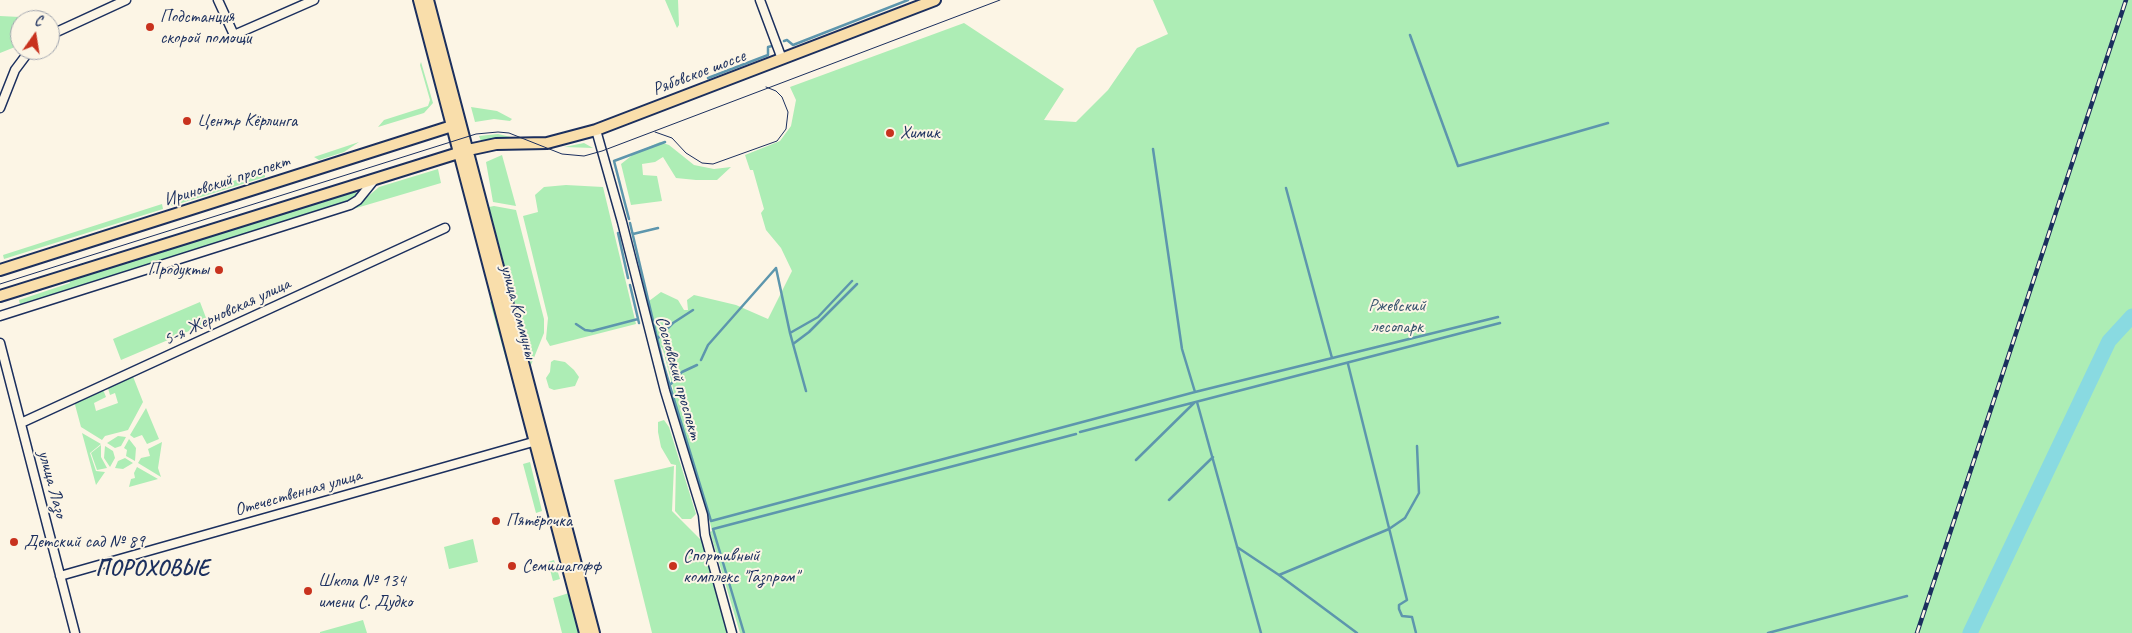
<!DOCTYPE html>
<html>
<head>
<meta charset="utf-8">
<style>
  body { margin:0 }
  #map { position:relative; width:2132px; height:633px; overflow:hidden; background:#fcf5e5; font-family:Caveat,sans-serif }
  canvas { display:block }
  .north { position:absolute; left:10px; top:10px; width:50px; height:50px; box-sizing:border-box; background:#fcf5e5; border:1px solid #a2a6af; border-radius:50%; rotate:13deg; font-size:14px; font-weight:700; line-height:20px; text-align:center; color:#1b2f5e }
  .north::after { content:''; display:block; margin:auto; width:18px; height:22px; background:#c8321e; clip-path:polygon(50% 0,100% 100%,50% 72%,0 100%) }
</style>
</head>
<body>
<div id="map">
<canvas width="2132" height="633"></canvas>
<div class="north">С</div>
</div>
<script>
const ctx = document.querySelector('canvas').getContext('2d');
ctx.lineJoin = 'round';
function fill(path, color) {
  ctx.fillStyle = color;
  ctx.fill(path, 'evenodd');
}
function shape(rows) {
  const path = new Path2D();
  for (const r of rows) {
    path.moveTo(r[0], r[1]);
    for (let i = 2; i < r.length; i += 2) path.lineTo(r[i], r[i + 1]);
  }
  return path;
}
function stroke(path, color, width, dash) {
  ctx.strokeStyle = color;
  ctx.lineWidth = width;
  ctx.lineCap = dash ? 'butt' : 'round';
  ctx.setLineDash(dash || []);
  ctx.stroke(path);
}
function label(font, color, halo, rows, align = 'center') {
  ctx.font = font + ' Caveat,sans-serif';
  ctx.lineWidth = 4;
  ctx.setLineDash([]);
  ctx.textBaseline = 'middle';
  ctx.strokeStyle = halo;
  ctx.fillStyle = color;
  for (const [text, x, y, turn = 0] of rows) {
    ctx.save();
    ctx.translate(x, y);
    ctx.rotate((+turn || 0) * Math.PI / 180);
    ctx.textAlign = isNaN(turn) ? turn : align;
    if (halo) ctx.strokeText(text, 0, 0);
    ctx.fillText(text, 0, 0);
    ctx.restore();
  }
}
fill(shape([
  [665,0,678,0,679,25,677,28],
  [1153,0,2132,0,2132,633,740,633,710,532,712,531,709,518,702,508,676,416,673,388,663,350,652,332,649,301,661,292,678,300,684,310,688,310,687,300,694,295,736,305,768,319,792,271,781,248,766,230,761,213,764,209,753,170,750,170,745,155,780,141,791,126,796,100,790,87,964,23,1064,89,1044,120,1076,122,1108,90,1137,48,1168,34],
  [0,16,20,17,21,20,20,40,15,47,0,53],
  [421,62,433,103,424,113,378,127,384,120,428,106,430,100,420,65],
  [471,107,497,111,512,119,510,121,494,119,475,122],
  [498,134,515,138,481,141,479,136],
  [359,142,344,152,319,160,314,157],
  [660,142,669,145,694,165,714,169,731,167,717,180,696,180,676,178,663,157,655,162,642,164,643,175,657,176,662,201,631,205,621,164,635,153],
  [584,143,593,148,564,147],
  [502,155,516,206,493,202,486,162],
  [438,169,441,183,353,209,379,187],
  [265,171,265,177,172,206,169,201],
  [566,185,603,187,636,324,550,346,546,339,548,318,523,216,538,212,535,195,544,187],
  [353,190,358,194,347,202,20,305,19,300,70,283,69,280],
  [162,204,163,209,4,259,3,255],
  [494,206,516,210,544,319,544,333,531,365,489,207],
  [494,301,520,398,517,399,490,302],
  [200,302,208,323,121,360,113,339],
  [554,360,565,362,574,370,579,377,575,386,554,390,549,388,546,378,550,372,551,362],
  [132,374,143,402,128,430,105,436,102,440,81,427,74,401,102,387,106,397,94,403,96,411,118,403,115,393,110,395,107,385],
  [146,408,159,439,147,444,142,435,134,438,130,435],
  [664,420,669,427,696,514,691,519,682,519,675,511,676,465,671,464,661,447,658,432,658,422],
  [82,433,101,444,90,453,96,471,105,472,96,485],
  [118,436,126,437,121,446,115,448,107,443],
  [129,439,136,448,135,461,126,456,127,450,124,448],
  [162,442,158,468,161,477,138,463,141,458,150,456,148,449],
  [101,445,101,457,107,468,97,470,91,453],
  [105,446,113,451,115,458,110,467,104,458],
  [125,458,133,463,123,469,115,468,118,461],
  [530,462,542,511,536,513,523,464],
  [674,466,672,511,703,542,727,633,652,633,614,480],
  [137,467,158,479,129,487,131,479,135,478,134,473],
  [473,539,478,562,449,569,444,547],
  [554,560,560,579,553,581,548,562],
  [569,593,579,633,562,633,553,598],
  [363,620,367,633,320,633,320,632]
]), '#adedb5');
stroke(shape([
  [1410,35,1458,166,1608,123],
  [784,41,787,40,793,45,908,0],
  [708,78,768,55,768,47,772,46],
  [1153,149,1182,349,1195,392],
  [1286,188,1332,358],
  [629,219,614,161,665,142],
  [630,223,663,363,711,521,1195,392,1498,317],
  [618,233,628,278],
  [633,234,658,228],
  [776,268,790,333,806,391],
  [630,285,639,323],
  [576,324,585,330,592,331,638,319],
  [790,333,818,317,852,281],
  [657,339,673,323,693,310],
  [793,344,809,332,857,284],
  [701,360,708,345,776,268],
  [1348,364,1407,600,1399,605,1399,609,1402,616,1412,617,1416,633],
  [669,386,682,372,697,365],
  [1197,402,1261,633],
  [1080,432,1500,323],
  [1136,460,1194,403],
  [1169,500,1213,457],
  [1237,547,1279,575,1389,529,1405,518,1419,493,1417,446],
  [1279,575,1357,633],
  [744,633,713,529,1076,434],
  [1768,633,1907,596]
]), '#5d96ad', 2.5);
stroke(shape([
  [1970,633,2109,341,2132,316]
]), '#89dae1', 15);
const minor = shape([
  [218,0,234,35,314,0],
  [760,0,782,59],
  [50,35,126,0],
  [0,108,15,70,30,50],
  [596,130,622,222,665,391,703,515,705,535,732,633],
  [0,316,350,205,358,200,375,179],
  [0,343,75,633],
  [21,423,445,228],
  [60,576,540,440]
]);
const major = shape([
  [419,0,585,633],
  [428,0,594,633],
  [0,270,452,126,456,128],
  [0,296,468,150,496,144,547,143,596,130,935,0]
]);
stroke(minor, '#1b2f5e', 11);
stroke(major, '#1b2f5e', 14);
stroke(minor, '#fcf5e5', 8);
stroke(major, '#f9deab', 10);
stroke(shape([
  [655,132,672,138,686,153,702,163,713,164,777,141,786,129,788,112,782,97,776,91,766,87],
  [0,284,476,134,498,132,509,133,562,154,584,156,602,151,1000,0]
]), '#1b2f5e', 1);
const rail = shape([
  [1917,633,2126,0]
]);
stroke(rail, '#1b2f5e', 4.5);
stroke(rail, '#fcf5e5', 2.5, [8]);
for (const [x, y, r, color] of [
  [150,27,5,"#c8321e"],
  [187,121,5,"#c8321e"],
  [890,133,5,"#c8321e"],
  [219,270,5,"#c8321e"],
  [496,521,5,"#c8321e"],
  [14,542,5,"#c8321e"],
  [512,566,5,"#c8321e"],
  [673,566,5,"#c8321e"],
  [308,591,5,"#c8321e"]
]) {
  const dot = new Path2D();
  dot.arc(x, y, r, 0, 2 * Math.PI);
  ctx.fillStyle = color;
  ctx.fill(dot);
  stroke(dot, '#fcf5e5', 2);
}
label('18px', '#1b2f5e', '#fcf5e5', [
  ["Подстанция",160,17],
  ["скорой помощи",160,38],
  ["Центр Кёрлинга",197,121],
  ["Химик",900,133],
  ["Продукты",209,270,"right"],
  ["Пятёрочка",506,521],
  ["Детский сад № 89",24,542],
  ["Cпортивный",683,556],
  ["комплекс \"Газпром\"",683,577],
  ["Семишагофф",522,566],
  ["Школа № 134",318,581],
  ["имени С. Дудко",318,602]
], 'left');
label('18px', '#1b2f5e', '#fcf5e5', [
  ["Рябовское шоссе",699,73,-21],
  ["Ириновский проспект",227,181,-18],
  ["5-я Жерновская улица",227,312,-25],
  ["улица Коммуны",518,312,75],
  ["Сосновский проспект",678,378,74],
  ["улица Лазо",52,484,75],
  ["Отечественная улица",298,493,-16]
]);
label('18px', '#38556f', '#fcf5e5', [
  ["Ржевский",1397,306],
  ["лесопарк",1397,327]
]);
ctx.letterSpacing = '1px';
label('bold 22px', '#1b2f5e', '#fcf5e5', [
  ["ПОРОХОВЫЕ",153,569]
]);
ctx.letterSpacing = '0px';
</script>
</body>
</html>
